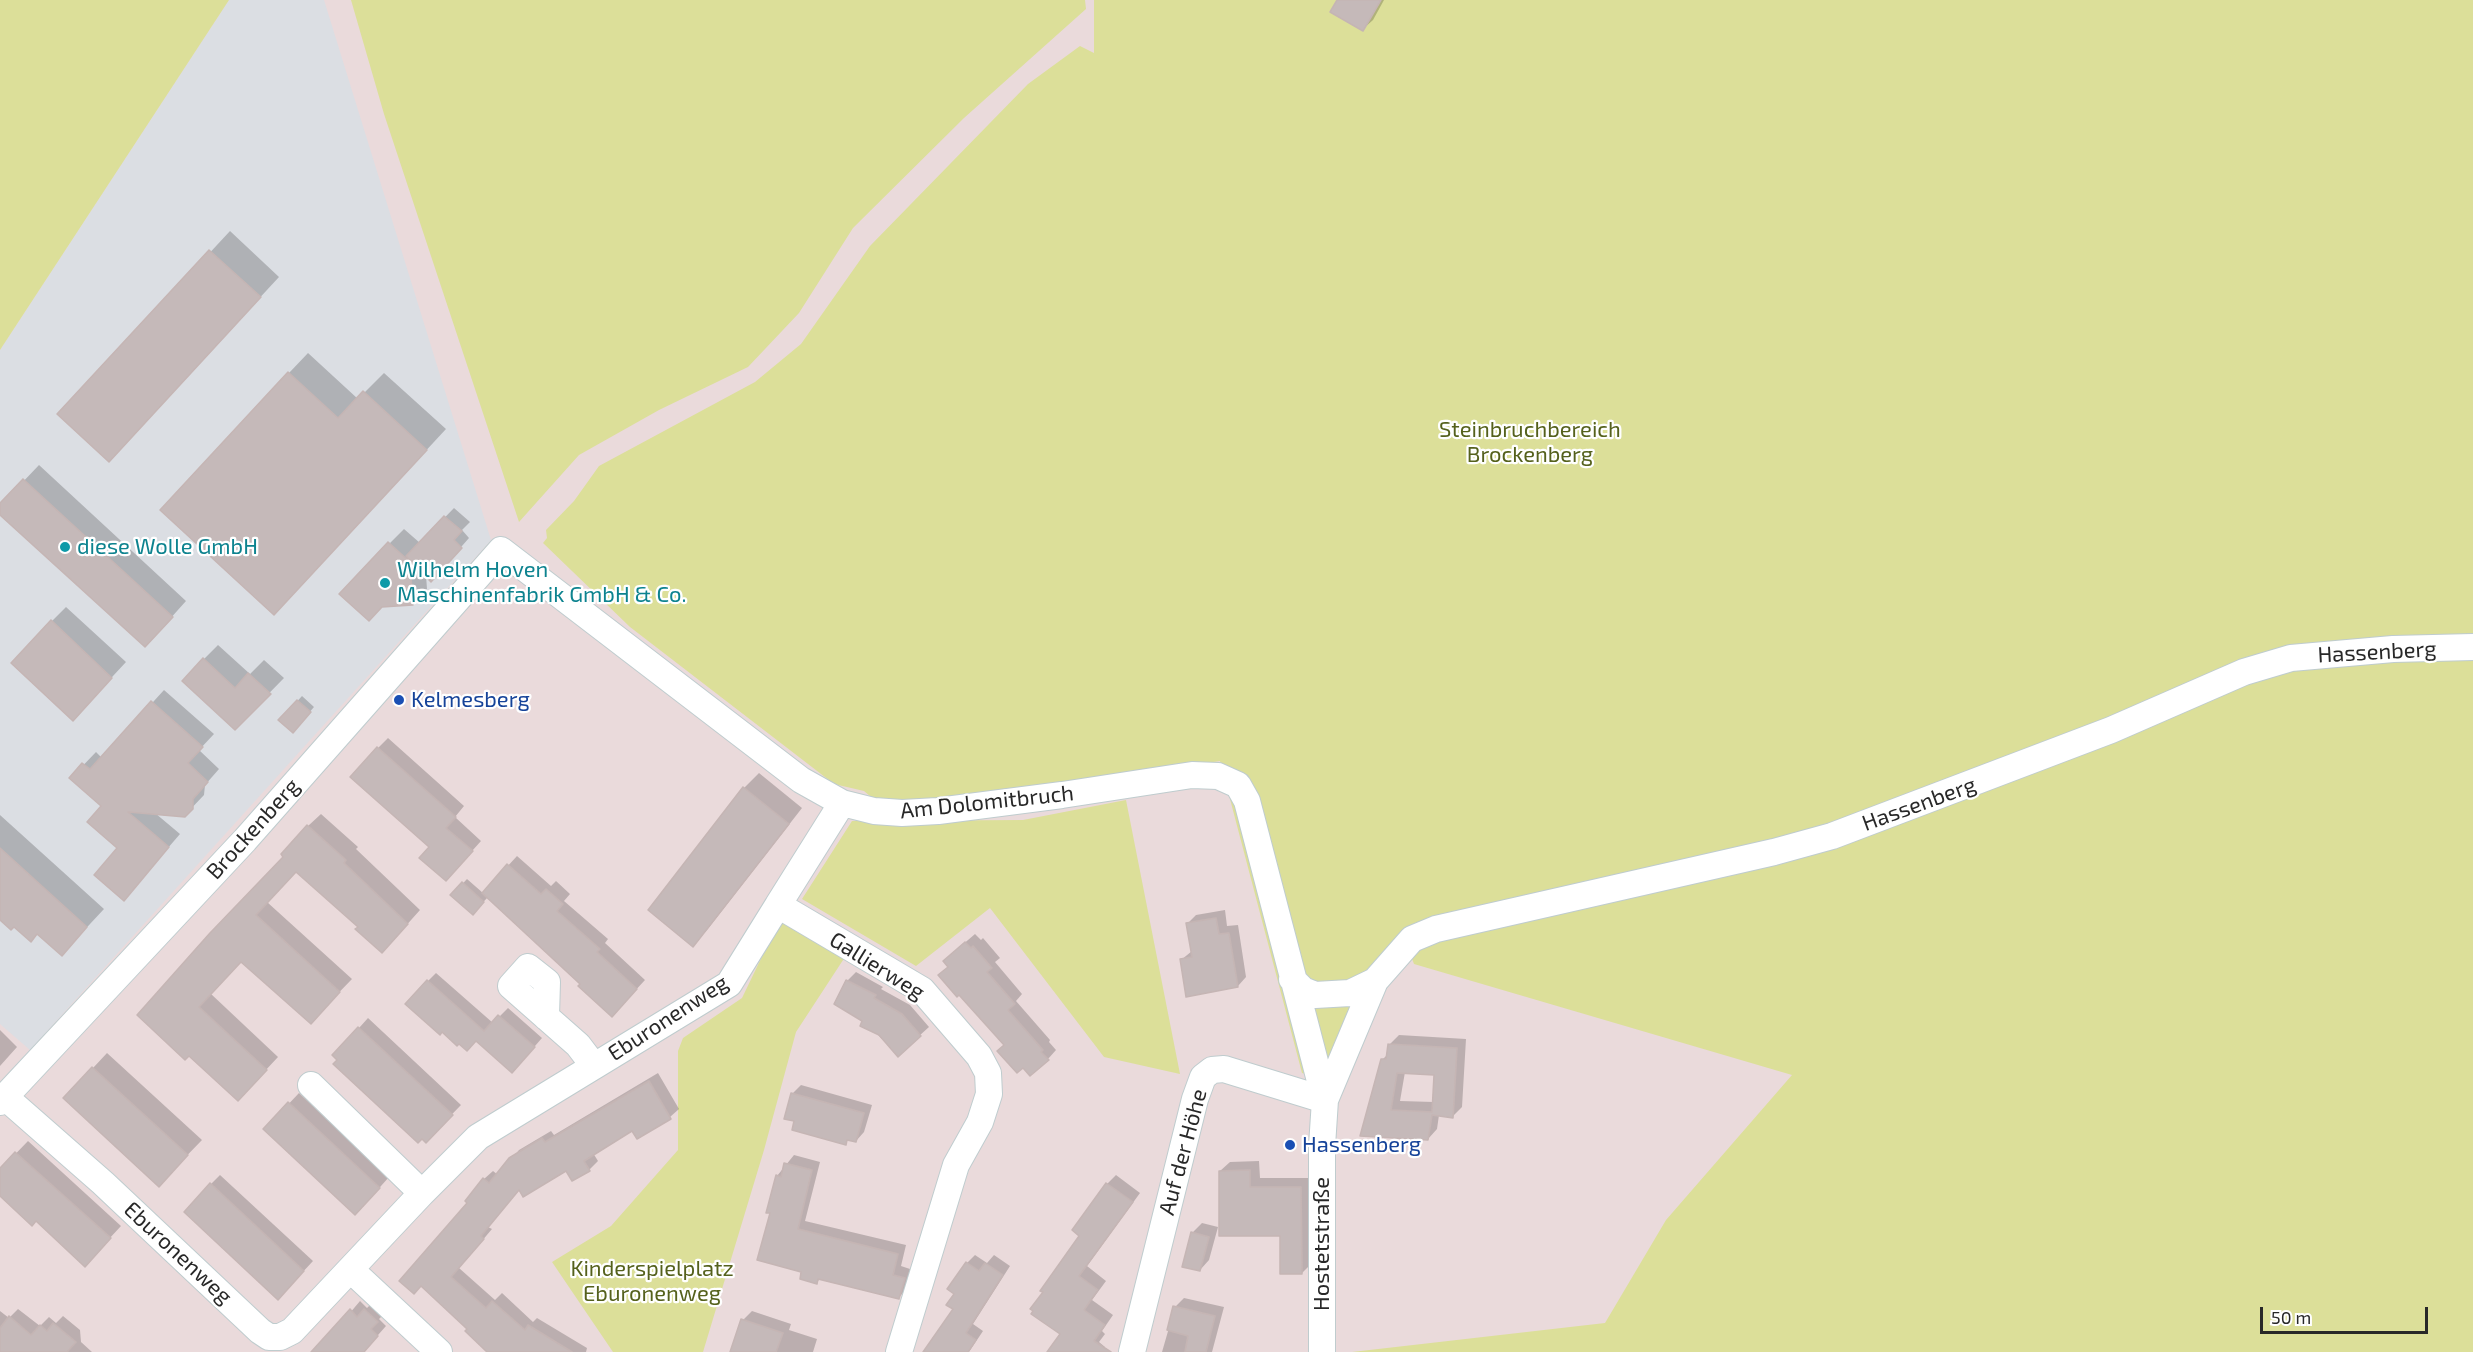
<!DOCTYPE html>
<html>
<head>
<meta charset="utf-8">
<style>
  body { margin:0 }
  #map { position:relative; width:2473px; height:1352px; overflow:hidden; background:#eadadb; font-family:"Exo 2",sans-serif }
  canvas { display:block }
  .scale { position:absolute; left:2260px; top:1307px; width:168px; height:27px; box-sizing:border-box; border:3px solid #282828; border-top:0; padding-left:8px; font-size:18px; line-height:21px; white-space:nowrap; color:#282828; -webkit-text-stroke:4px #fff; paint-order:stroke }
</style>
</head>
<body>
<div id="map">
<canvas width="2473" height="1352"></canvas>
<div class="scale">50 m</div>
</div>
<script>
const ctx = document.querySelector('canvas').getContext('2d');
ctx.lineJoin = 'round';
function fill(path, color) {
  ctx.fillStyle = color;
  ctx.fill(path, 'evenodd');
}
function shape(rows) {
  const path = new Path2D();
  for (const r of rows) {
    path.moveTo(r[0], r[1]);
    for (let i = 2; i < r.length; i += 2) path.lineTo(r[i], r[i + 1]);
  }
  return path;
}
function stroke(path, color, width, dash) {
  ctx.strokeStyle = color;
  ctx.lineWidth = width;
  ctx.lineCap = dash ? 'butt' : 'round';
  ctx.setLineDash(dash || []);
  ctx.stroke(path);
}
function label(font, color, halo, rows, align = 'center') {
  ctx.font = font + ' "Exo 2",sans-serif';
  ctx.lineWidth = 4.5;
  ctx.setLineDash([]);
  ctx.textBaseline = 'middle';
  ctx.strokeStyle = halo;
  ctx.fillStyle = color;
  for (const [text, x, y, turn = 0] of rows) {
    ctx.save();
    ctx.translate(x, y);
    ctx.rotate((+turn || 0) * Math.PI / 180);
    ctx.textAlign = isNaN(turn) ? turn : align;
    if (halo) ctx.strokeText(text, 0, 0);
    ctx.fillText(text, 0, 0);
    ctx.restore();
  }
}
fill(shape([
  [229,0,324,0,491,540,30,1050,0,1024,0,350]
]), '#dbdee3');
fill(shape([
  [0,0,229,0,0,350],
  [351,0,1085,0,1086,9,964,118,853,228,799,313,748,367,659,410,579,455,519,522,384,114],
  [1094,0,2473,0,2473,1352,1352,1352,1605,1323,1666,1220,1792,1075,1414,964,1402,932,1394,939,1319,1078,1302,1073,1220,761,943,804,877,802,864,791,834,784,630,627,543,543,547,538,546,530,574,501,599,466,755,382,801,344,870,246,1028,84,1080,46,1094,53],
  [1126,800,1180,1074,1104,1057,990,908,916,966,802,899,852,821,1023,820],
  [781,917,845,957,796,1032,764,1150,703,1352,613,1352,552,1262,611,1226,678,1150,678,1051,683,1038,742,998]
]), '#dcdf99');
fill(shape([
  [1339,0,1384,0,1373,20,1363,29],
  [230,231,279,277,128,440,60,414],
  [308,353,358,399,384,373,446,429,294,593,289,373],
  [39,465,186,601,160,630,0,513,0,506],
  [454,508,470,522,462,530,469,538,440,571,426,575,427,589,412,604,390,543,404,529,420,543],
  [66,607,126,662,87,704,52,621],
  [218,645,250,674,264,660,284,678,235,728,204,659],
  [164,690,214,734,199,750,219,769,205,785,204,795,185,815,155,813,180,834,124,899,119,848,103,806,71,778,96,752,102,758],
  [302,696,314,707,293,731,280,720],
  [388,738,464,806,455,817,481,841,455,870,431,847,378,748],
  [759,773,802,808,707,930,693,945,650,910,744,788],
  [321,814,358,847,356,849,420,910,395,938,360,927,296,870,267,902,352,979,323,1009,241,960,210,993,278,1057,250,1087,189,1054,139,1015,285,857,308,826],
  [0,815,104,909,62,954,38,932,0,918],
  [517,856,551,886,556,881,570,894,564,901,608,939,605,943,645,980,621,1006,582,984,488,897,473,913,452,895,467,879,483,893],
  [1225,910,1227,926,1238,925,1246,977,1238,986,1181,960,1192,951,1187,924,1196,915],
  [975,934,981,940,983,938,1000,958,995,962,1022,994,1016,1001,1050,1040,1049,1042,1056,1050,1048,1059,1005,1045,949,966,954,952],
  [856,972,883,987,881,989,910,1005,929,1027,898,1055,864,1021,847,981],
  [436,973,493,1023,508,1008,542,1038,521,1062,476,1039,428,981],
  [368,1018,461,1105,426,1141,359,1028],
  [0,1030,17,1047,0,1066],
  [1399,1035,1466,1039,1462,1107,1453,1116,1439,1115,1437,1129,1428,1139,1362,1135,1382,1060,1389,1053,1389,1045],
  [1405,1072,1435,1073,1434,1102,1400,1101],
  [107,1053,202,1140,173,1170,93,1068],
  [658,1073,679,1109,670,1117,633,1129,593,1153,598,1161,589,1170,567,1168,520,1188,488,1227,492,1229,459,1268,495,1300,502,1293,533,1322,537,1318,587,1348,586,1352,496,1352,421,1285,469,1202,484,1179,493,1171,498,1175,519,1150,551,1131,554,1135],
  [801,1085,872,1105,864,1132,856,1141,849,1139,845,1143,786,1118,793,1093],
  [299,1093,389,1177,365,1204,265,1129],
  [28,1141,121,1226,96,1253,36,1219,0,1196,0,1170],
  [794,1155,820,1162,805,1221,906,1245,901,1266,913,1270,908,1288,899,1297,821,1278,817,1282,803,1271,771,1212,777,1176],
  [1259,1161,1260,1178,1311,1178,1312,1263,1302,1273,1281,1234,1220,1171,1230,1162],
  [220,1175,313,1261,288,1288,211,1184],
  [1116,1175,1140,1193,1087,1266,1106,1281,1092,1300,1113,1315,1102,1331,1105,1334,1099,1342,1105,1347,1101,1352,1049,1352,1062,1334,1081,1235,1107,1184],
  [1202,1223,1218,1227,1209,1260,1200,1270,1192,1233],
  [975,1255,987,1263,994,1255,1010,1266,973,1324,983,1331,969,1352,934,1352,955,1309,956,1293,967,1263],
  [1184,1298,1224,1307,1212,1352,1162,1352,1175,1307],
  [360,1301,367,1308,374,1301,386,1312,379,1319,386,1326,363,1352,317,1352],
  [18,1309,40,1326,49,1317,56,1323,63,1316,80,1330,81,1342,92,1352,0,1352,0,1311,9,1318],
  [752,1311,791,1324,789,1330,817,1339,813,1352,732,1352,743,1320]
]), '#0003');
const building = shape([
  [1337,0,1381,0,1363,31,1330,12,1337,0],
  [209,250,261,297,109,462,57,414,209,250],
  [288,372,338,418,363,391,427,450,274,615,160,510,288,372],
  [23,479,173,617,145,647,0,515,0,503,23,479],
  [444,516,462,531,454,540,462,548,431,582,406,556,444,516],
  [388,542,410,562,413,605,382,607,369,621,339,594,388,542],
  [51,620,112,678,73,721,11,663,51,620],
  [203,658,235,688,248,673,271,694,235,730,182,681,203,658],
  [297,700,311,712,293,733,278,720,297,700],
  [151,701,203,747,188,763,208,782,193,799,193,809,185,817,128,812,169,847,124,901,94,875,117,848,87,822,101,806,69,778,82,763,90,769,151,701],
  [377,747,456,817,446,828,473,851,446,881,419,858,429,847,350,777,377,747],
  [743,787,789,824,693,947,648,910,743,787],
  [307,825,346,860,344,863,408,924,382,953,355,929,358,927,296,872,256,915,340,992,311,1024,241,962,199,1007,267,1070,238,1101,189,1056,185,1060,137,1015,210,933,283,857,281,854,307,825],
  [0,848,87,927,62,956,37,934,31,942,14,927,11,930,0,920,0,848],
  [507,864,541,894,546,889,563,904,557,911,600,949,597,952,637,989,612,1017,578,986,580,984,482,893,507,864],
  [462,882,484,902,473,915,450,895,462,882],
  [1216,918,1219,934,1229,933,1238,987,1186,997,1180,959,1192,957,1186,923,1216,918],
  [965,942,971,948,973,946,992,968,987,972,1015,1004,1008,1010,1043,1050,1041,1052,1049,1060,1030,1076,1023,1068,1017,1073,997,1051,1004,1045,959,995,957,997,938,975,948,967,943,961,965,942],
  [427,980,484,1031,498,1015,535,1047,512,1073,476,1041,467,1051,459,1044,457,1046,442,1032,440,1035,405,1004,427,980],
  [846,980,876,995,874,998,902,1014,921,1036,898,1057,879,1035,860,1026,862,1021,834,1004,846,980],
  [358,1027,453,1115,426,1143,422,1139,418,1143,333,1064,337,1060,332,1055,358,1027],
  [1388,1044,1457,1048,1453,1118,1432,1115,1428,1140,1360,1136,1381,1059,1386,1059,1388,1044],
  [1397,1073,1434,1075,1432,1112,1391,1110,1397,1073],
  [92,1067,188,1155,159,1187,63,1098,92,1067],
  [649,1081,671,1119,637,1139,632,1131,584,1161,590,1171,572,1181,566,1171,523,1197,519,1190,481,1236,484,1239,451,1277,486,1308,492,1301,525,1330,528,1325,572,1352,487,1352,465,1331,467,1329,421,1286,414,1294,399,1281,467,1203,465,1201,483,1178,489,1183,509,1158,542,1138,545,1142,649,1081],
  [791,1093,864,1113,856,1142,847,1140,846,1145,792,1130,794,1121,784,1119,791,1093],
  [288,1102,380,1188,355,1215,263,1129,288,1102],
  [15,1152,111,1238,85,1267,36,1221,32,1226,0,1196,0,1168,15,1152],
  [784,1163,812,1170,798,1229,898,1254,893,1275,905,1278,899,1299,818,1279,817,1284,800,1279,801,1272,757,1260,770,1213,766,1213,776,1175,781,1177,784,1163],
  [1250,1170,1250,1187,1301,1187,1302,1274,1280,1274,1280,1236,1219,1236,1219,1171,1250,1170],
  [210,1183,304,1271,278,1300,184,1212,210,1183],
  [1106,1183,1133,1202,1079,1276,1098,1290,1084,1310,1105,1325,1094,1341,1111,1352,1047,1352,1060,1334,1031,1314,1033,1311,1030,1309,1043,1292,1040,1291,1079,1236,1072,1230,1106,1183],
  [1191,1232,1209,1237,1200,1271,1182,1267,1191,1232],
  [966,1262,979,1271,985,1263,1003,1275,966,1333,976,1340,968,1352,923,1352,953,1309,946,1305,954,1294,947,1289,966,1262],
  [1173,1306,1215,1316,1206,1352,1185,1352,1188,1336,1167,1330,1173,1306],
  [350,1309,357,1317,364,1309,378,1322,371,1329,378,1336,364,1352,311,1352,350,1309],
  [9,1316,31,1335,40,1325,47,1331,53,1323,76,1342,67,1352,0,1352,0,1328,9,1316],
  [741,1319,783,1333,776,1352,730,1352,741,1319]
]);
fill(building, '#c5b9b9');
stroke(building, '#c5b5b4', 1.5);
const street = shape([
  [842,803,778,905,922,990,979,1056,988,1073,989,1094,980,1122,956,1165,899,1352],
  [1292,979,1303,990,1315,995,1350,993,1375,981],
  [546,1017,547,982,528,967,511,986,578,1045,594,1066],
  [5,1097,103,1183,260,1331,269,1337,280,1337,292,1331,422,1193,311,1085],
  [0,1102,245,840,501,550,801,780,842,803,874,811,902,813,938,811,1062,795,1192,775,1218,776,1238,785,1247,801,1325,1100,1322,1146,1322,1352],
  [422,1193,478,1137,729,984,778,905],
  [351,1270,439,1352],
  [1132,1352,1195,1099,1203,1077,1212,1070,1224,1069,1325,1100,1375,981,1412,939,1436,929,1774,852,1832,836,2111,730,2244,672,2291,658,2393,649,2473,647]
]);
stroke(street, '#bfccce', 28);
stroke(street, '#fff', 26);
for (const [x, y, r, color] of [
  [65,547,6,"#0f9aa8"],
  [385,583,6,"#0f9aa8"],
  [399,700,6,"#1a4fb4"],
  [1290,1145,6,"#1a4fb4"]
]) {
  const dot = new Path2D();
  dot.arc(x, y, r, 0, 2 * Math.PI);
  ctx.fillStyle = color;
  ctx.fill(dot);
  stroke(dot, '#fff', 2);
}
label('22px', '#55611c', '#fff', [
  ["Steinbruchbereich",1530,430],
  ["Brockenberg",1530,455],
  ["Kinderspielplatz",652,1269],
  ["Eburonenweg",652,1294]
]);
label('22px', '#0d838f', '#fff', [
  ["diese Wolle GmbH",77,547],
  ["Wilhelm Hoven",397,570],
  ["Maschinenfabrik GmbH & Co.",397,595]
], 'left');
label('22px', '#282828', '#fff', [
  ["Hassenberg",2377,652,-3],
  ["Am Dolomitbruch",987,802,-6],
  ["Hassenberg",1919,804,-20],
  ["Brockenberg",253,829,-48],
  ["Gallierweg",877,966,32],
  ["Eburonenweg",668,1018,-33],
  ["Auf der Höhe",1183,1152,-75],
  ["Hostetstraße",1322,1244,-90],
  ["Eburonenweg",178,1253,43]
]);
label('22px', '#164399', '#fff', [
  ["Kelmesberg",411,700],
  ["Hassenberg",1302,1145]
], 'left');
</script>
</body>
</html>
